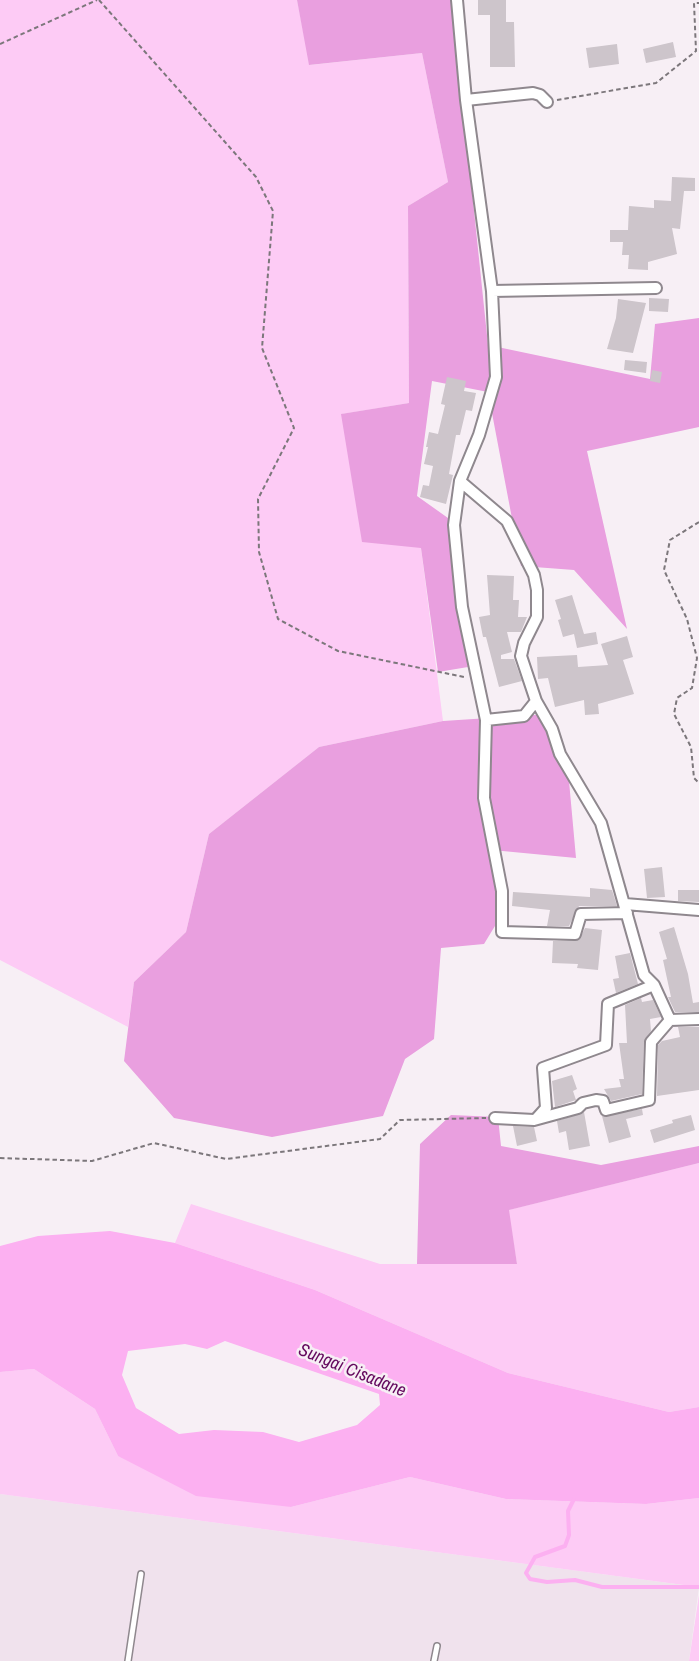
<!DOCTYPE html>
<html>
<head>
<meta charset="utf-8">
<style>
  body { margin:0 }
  canvas { display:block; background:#f7eff5 }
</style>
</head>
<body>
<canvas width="699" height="1661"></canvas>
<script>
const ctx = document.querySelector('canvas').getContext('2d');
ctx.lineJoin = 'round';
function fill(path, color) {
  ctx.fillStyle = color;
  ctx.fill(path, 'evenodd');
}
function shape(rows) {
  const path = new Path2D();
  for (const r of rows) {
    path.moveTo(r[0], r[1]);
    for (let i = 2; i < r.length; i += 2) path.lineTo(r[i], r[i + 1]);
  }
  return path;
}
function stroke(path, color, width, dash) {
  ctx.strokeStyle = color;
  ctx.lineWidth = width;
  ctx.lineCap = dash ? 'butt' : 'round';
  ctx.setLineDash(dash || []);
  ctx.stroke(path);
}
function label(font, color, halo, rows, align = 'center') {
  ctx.font = font + ' "Archivo Narrow",sans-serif';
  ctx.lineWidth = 5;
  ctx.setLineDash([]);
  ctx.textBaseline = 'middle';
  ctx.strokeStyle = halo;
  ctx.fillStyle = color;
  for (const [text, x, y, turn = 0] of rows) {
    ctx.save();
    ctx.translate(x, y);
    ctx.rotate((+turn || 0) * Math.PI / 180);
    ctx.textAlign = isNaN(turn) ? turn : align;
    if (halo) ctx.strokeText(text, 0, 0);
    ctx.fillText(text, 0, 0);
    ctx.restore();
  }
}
fill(shape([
  [0,1494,699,1587,689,1661,0,1661]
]), '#f0e2ed');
fill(shape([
  [0,0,297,0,310,65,422,53,448,182,408,206,409,403,342,414,421,548,443,721,319,747,209,834,186,932,134,982,128,1027,0,960],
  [699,1163,699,1407,669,1412,508,1373,315,1290,175,1243,191,1204,380,1264,517,1264,508,1210],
  [34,1369,95,1409,118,1456,291,1507,410,1477,506,1499,646,1504,699,1498,699,1587,0,1494,0,1372],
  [699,1595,699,1661,689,1661]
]), '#fdcbf5');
fill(shape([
  [297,0,452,0,488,345,650,379,655,324,699,318,699,427,587,451,627,629,574,570,521,566,488,392,432,381,417,496,448,518,468,667,438,672,421,548,362,542,341,414,409,403,408,206,448,182,422,53,309,65],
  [550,714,569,781,576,858,492,850,498,921,484,944,441,948,434,1039,405,1059,383,1116,272,1137,174,1118,124,1061,134,982,186,932,209,834,319,747,443,721],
  [451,1115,498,1117,501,1146,601,1165,699,1146,699,1163,509,1210,517,1264,417,1264,420,1144]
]), '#e99fdf');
fill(shape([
  [110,1231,175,1243,315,1290,508,1373,669,1412,699,1407,699,1498,646,1504,506,1499,410,1477,291,1507,196,1496,118,1456,95,1409,34,1369,0,1372,0,1246,38,1236],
  [225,1341,379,1394,380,1405,357,1425,299,1442,263,1432,214,1430,179,1434,136,1408,122,1375,128,1351,185,1344,207,1349]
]), '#fcb0f1');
stroke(shape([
  [574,1499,568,1511,569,1535,565,1546,535,1557,526,1573,530,1579,547,1582,575,1580,602,1587,699,1587]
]), '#fcb0f1', 4);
fill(shape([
  [478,0,506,0,506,22,514,22,515,67,490,67,490,15,478,15],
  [673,42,676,57,646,63,643,49],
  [617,44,619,64,589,68,586,48],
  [672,177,695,178,695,191,684,191,680,229,672,228,677,254,648,262,648,270,628,269,629,255,622,255,623,242,610,242,610,230,628,230,629,206,654,208,654,200,671,201],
  [649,298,669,299,668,312,649,311],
  [618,299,646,303,633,353,607,349,616,318],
  [625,360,647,362,646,373,624,370],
  [652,370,662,372,660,383,650,381],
  [447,377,466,381,464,391,476,393,472,411,466,410,460,435,456,435,449,474,453,475,446,504,420,497,423,485,429,486,433,466,424,464,428,447,426,447,429,432,438,434,445,405,441,404],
  [487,575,514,576,513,600,519,600,518,617,527,617,521,632,507,632,512,652,501,655,501,659,514,659,522,681,499,687,486,637,483,637,479,617,490,615],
  [572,595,584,634,596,632,598,644,577,648,574,634,563,637,558,620,561,619,555,600],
  [627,636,633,657,623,660,634,694,598,704,599,714,585,715,584,700,555,707,548,678,538,679,537,657,577,655,578,667,608,665,601,644],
  [662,867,665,897,647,898,644,869],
  [590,888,612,890,617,906,579,906,569,926,547,926,550,910,512,906,513,892,590,897],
  [678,890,699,890,699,902,678,901],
  [674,927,688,974,693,1003,699,1002,699,1012,675,1012,668,997,671,997,663,960,667,959,659,932],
  [585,928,602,930,598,970,577,968,578,964,552,963,553,941,579,940],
  [630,953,638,984,616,993,613,979,619,978,615,956],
  [641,998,642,1002,653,1000,661,1017,650,1019,651,1031,644,1041,642,1094,611,1101,604,1089,621,1087,619,1079,624,1079,619,1043,627,1043,625,1005],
  [678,1027,699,1027,699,1090,657,1096,658,1045,662,1041,680,1037],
  [572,1075,577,1089,573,1091,576,1100,555,1107,552,1081],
  [642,1109,643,1115,626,1119,631,1137,609,1143,602,1116],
  [584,1112,590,1146,569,1150,566,1131,559,1133,557,1121],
  [691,1115,695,1130,654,1143,650,1130,673,1123,672,1120],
  [513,1126,534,1127,537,1141,517,1146]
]), '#cdc5cb');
const service = shape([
  [128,1661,141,1574],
  [434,1661,437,1646]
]);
const minor = shape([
  [457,0,466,100,492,291,496,377,479,435,460,481,454,525,462,607,486,720,484,798,502,891,502,932,575,934,581,914,627,913],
  [466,100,533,93,540,95,547,102],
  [492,291,656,288],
  [460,481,507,521,534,575,537,590,537,617,524,643,521,656,536,701,552,729,560,754,601,823,644,975,654,985,670,1020,699,1019],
  [486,720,524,716,536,701],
  [625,904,699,910],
  [495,1118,534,1120,578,1108,583,1103,596,1100,603,1101,606,1110,649,1100,651,1042,670,1020],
  [537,1118,546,1108,543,1068,606,1045,608,1004,654,985]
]);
stroke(service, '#8f888e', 8);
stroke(minor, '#8f888e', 14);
stroke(shape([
  [99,0,256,177,273,211,262,348,294,428,258,499,259,552,278,619,338,651,464,677],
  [0,44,97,0],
  [557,100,656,83,696,51,694,3,699,3],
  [699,522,670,540,664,570,687,619,697,658,692,688,677,698,674,714,691,747,694,778,699,783],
  [0,1158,92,1161,154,1143,226,1159,380,1139,400,1120,486,1118]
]), '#7c777b', 2, [4.5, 3]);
stroke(service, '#fff', 5);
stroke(minor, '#fff', 10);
label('italic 18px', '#64095e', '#f7eff5', [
  ["Sungai Cisadane",352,1371,22]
]);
</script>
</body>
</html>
